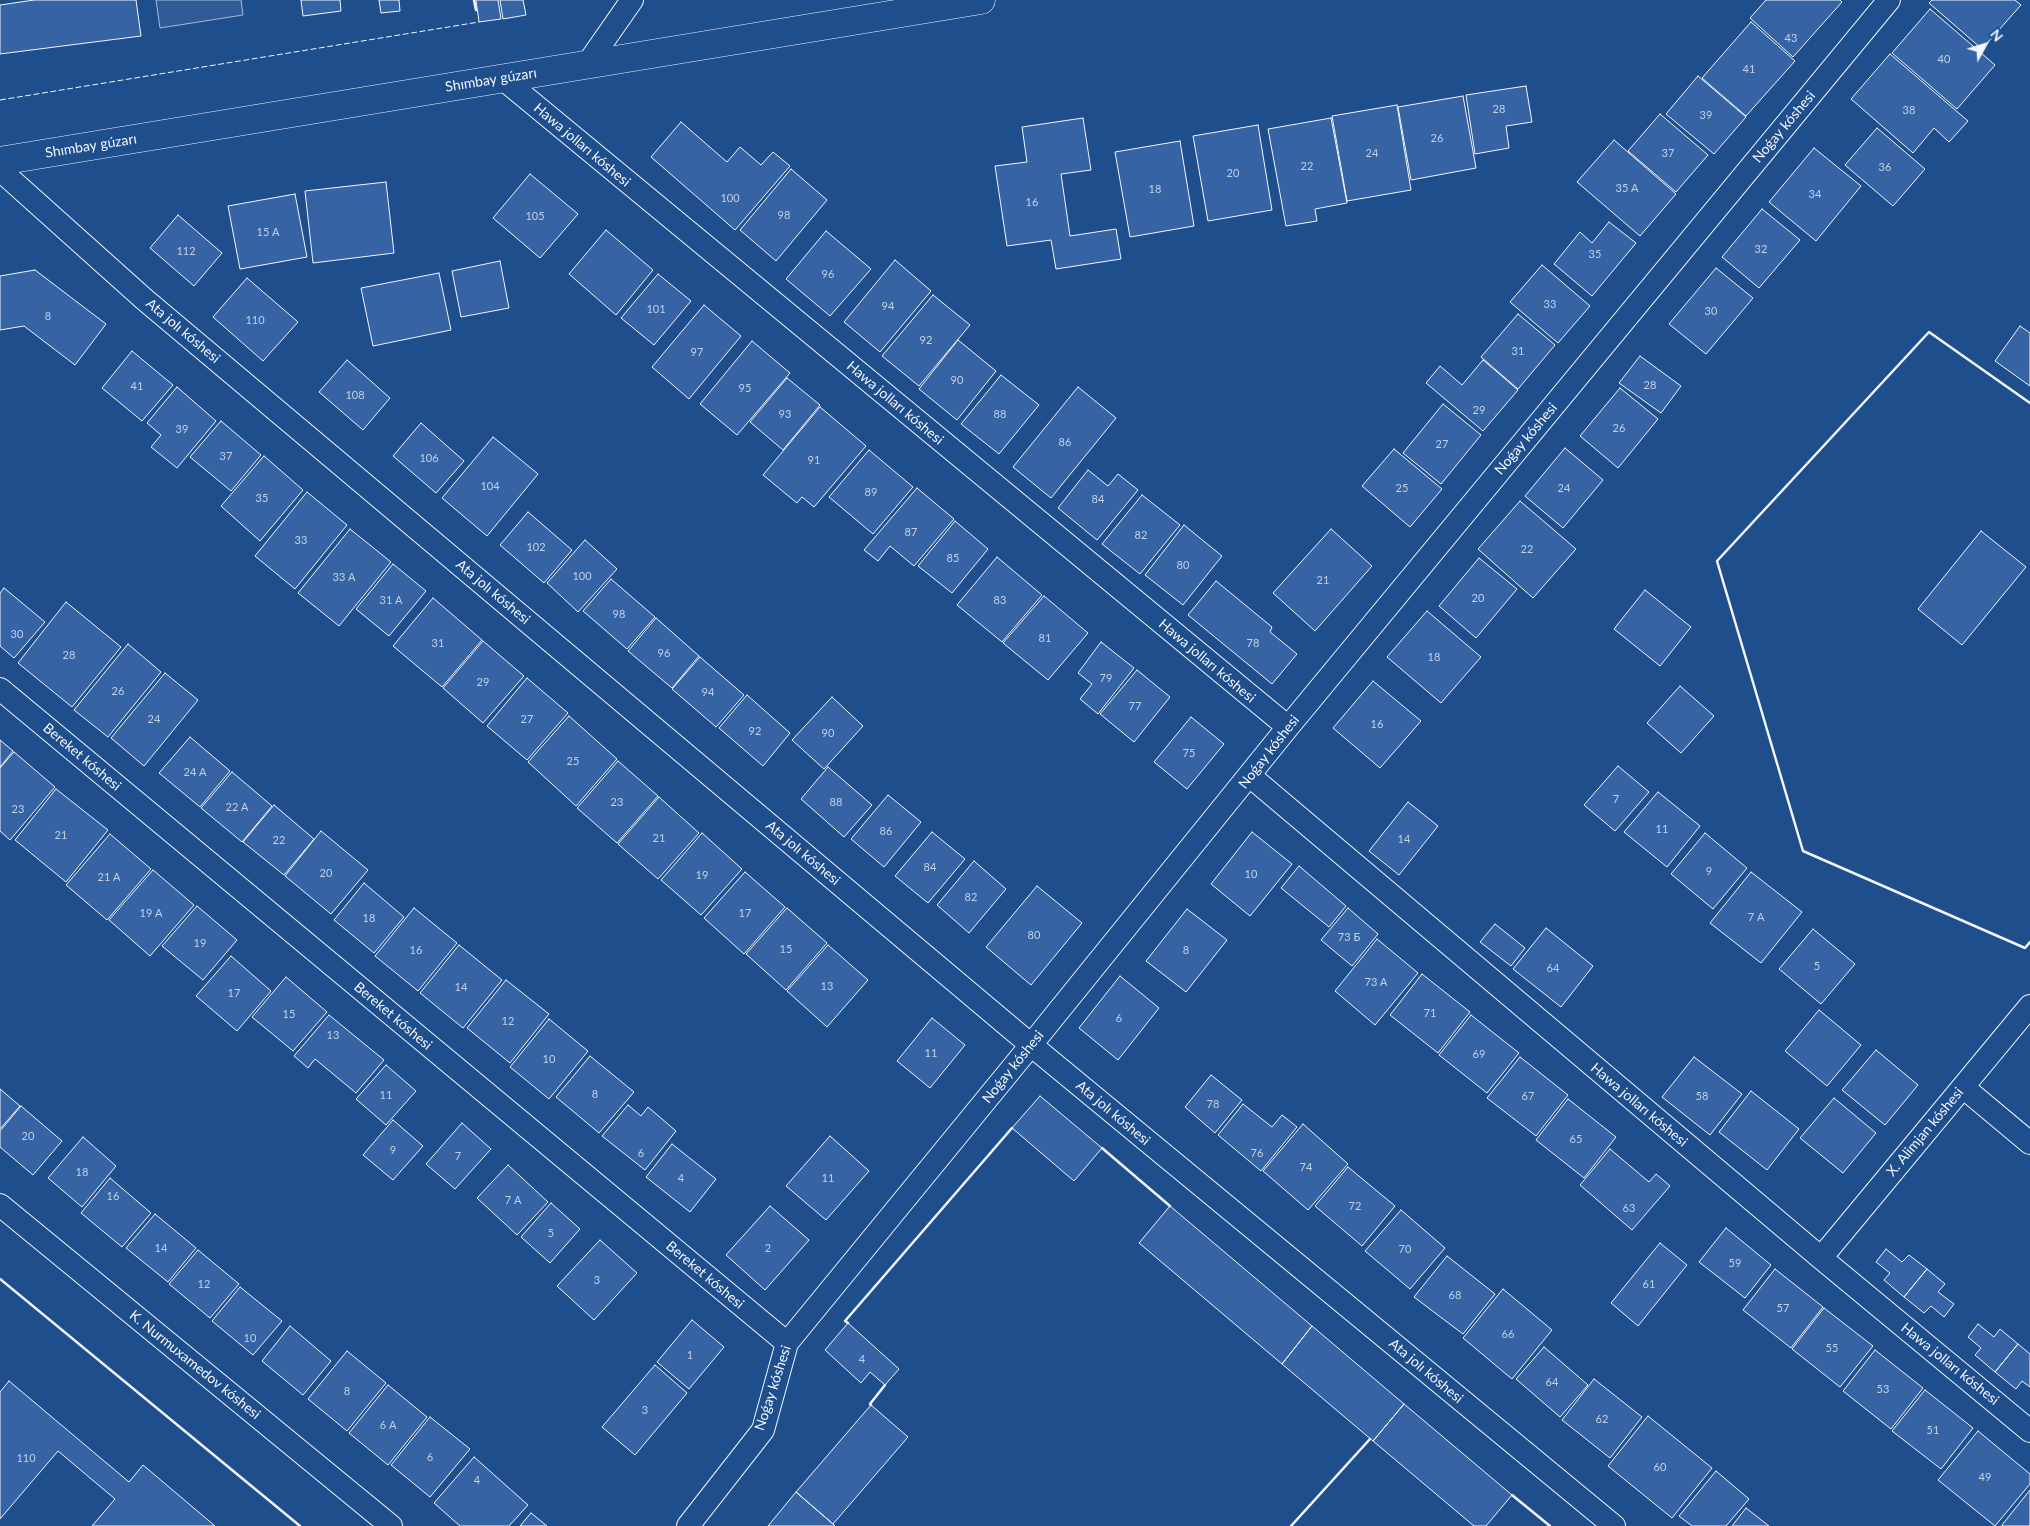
<!DOCTYPE html>
<html>
<head>
<meta charset="utf-8">
<style>
  body { margin:0 }
  #map { position:relative; width:2030px; height:1526px; overflow:hidden; background:#1f4e8c; font-family:Lato,sans-serif }
  canvas { display:block }
  .north { position:absolute; left:1960px; top:20px; width:50px; height:50px; -webkit-text-stroke:4px #1f4e8c; paint-order:stroke; rotate:51deg; font-size:14px; font-weight:700; line-height:20px; text-align:center; color:#f2f6ff }
  .north::after { content:''; display:block; margin:auto; width:18px; height:22px; background:#f2f6ff; clip-path:polygon(50% 0,100% 100%,50% 72%,0 100%) }
</style>
</head>
<body>
<div id="map">
<canvas width="2030" height="1526"></canvas>
<div class="north">N</div>
</div>
<script>
const ctx = document.querySelector('canvas').getContext('2d');
ctx.lineJoin = 'round';
function fill(path, color) {
  ctx.fillStyle = color;
  ctx.fill(path, 'evenodd');
}
function shape(rows) {
  const path = new Path2D();
  for (const r of rows) {
    path.moveTo(r[0], r[1]);
    for (let i = 2; i < r.length; i += 2) path.lineTo(r[i], r[i + 1]);
  }
  return path;
}
function stroke(path, color, width, dash) {
  ctx.strokeStyle = color;
  ctx.lineWidth = width;
  ctx.lineCap = dash ? 'butt' : 'round';
  ctx.setLineDash(dash || []);
  ctx.stroke(path);
}
function label(font, color, halo, rows, align = 'center') {
  ctx.font = font + ' Lato,sans-serif';
  ctx.lineWidth = 4;
  ctx.setLineDash([]);
  ctx.textBaseline = 'middle';
  ctx.strokeStyle = halo;
  ctx.fillStyle = color;
  for (const [text, x, y, turn = 0] of rows) {
    ctx.save();
    ctx.translate(x, y);
    ctx.rotate((+turn || 0) * Math.PI / 180);
    ctx.textAlign = isNaN(turn) ? turn : align;
    if (halo) ctx.strokeText(text, 0, 0);
    ctx.fillText(text, 0, 0);
    ctx.restore();
  }
}
const built = shape([
  [156,0,241,0,243,15,160,28,156,0]
]);
fill(built, '#305b95');
stroke(built, '#a8bbd7', 1);
const building = shape([
  [34,0,136,0,141,36,0,54,0,5,34,0],
  [301,0,340,0,341,11,303,16,301,0],
  [379,0,399,0,400,11,381,13,379,0],
  [476,0,498,0,501,19,479,22,476,0],
  [500,0,523,0,526,15,503,19,500,0],
  [1766,0,1840,0,1842,2,1793,57,1750,18,1766,0],
  [1932,0,2015,0,2021,5,1982,49,1929,3,1932,0],
  [1930,9,1995,65,1957,109,1892,53,1930,9],
  [1751,22,1795,61,1746,116,1702,78,1751,22],
  [1890,54,1968,121,1949,142,1934,128,1913,153,1851,99,1890,54],
  [1698,76,1746,117,1714,154,1666,114,1698,76],
  [1526,86,1532,122,1506,126,1509,148,1475,154,1466,95,1526,86],
  [1463,96,1476,168,1411,180,1398,107,1463,96],
  [1397,105,1411,190,1347,201,1332,116,1397,105],
  [1660,114,1708,155,1676,192,1628,151,1660,114],
  [1083,118,1091,170,1061,174,1070,236,1116,229,1121,259,1056,269,1051,240,1007,246,995,166,1027,162,1022,127,1083,118],
  [1331,118,1347,203,1315,209,1317,221,1286,226,1268,129,1331,118],
  [681,122,727,162,740,147,761,165,773,152,790,166,735,230,651,157,681,122],
  [1258,125,1272,210,1208,221,1193,136,1258,125],
  [1877,128,1925,169,1893,206,1845,165,1877,128],
  [1614,140,1676,194,1640,236,1577,182,1614,140],
  [1180,141,1194,226,1130,237,1115,152,1180,141],
  [1814,148,1861,186,1816,241,1769,202,1814,148],
  [791,169,827,200,776,261,740,230,791,169],
  [530,174,578,214,540,258,493,218,530,174],
  [386,182,394,253,313,263,305,191,386,182],
  [295,194,307,257,240,269,228,206,295,194],
  [1762,209,1800,240,1759,288,1722,257,1762,209],
  [178,215,222,253,194,286,150,248,178,215],
  [1609,222,1636,243,1592,296,1554,264,1580,232,1592,243,1609,222],
  [606,230,653,270,616,315,569,274,606,230],
  [826,231,871,269,830,316,786,279,826,231],
  [895,260,931,291,880,352,844,322,895,260],
  [500,261,509,308,461,317,452,271,500,261],
  [1542,265,1590,306,1558,343,1510,302,1542,265],
  [1716,268,1753,298,1706,354,1669,324,1716,268],
  [35,270,106,324,75,365,24,326,0,330,0,276,35,270],
  [439,273,451,330,373,346,361,288,439,273],
  [658,274,691,301,654,345,621,318,658,274],
  [247,278,298,322,263,361,213,317,247,278],
  [933,295,970,325,919,386,882,356,933,295],
  [704,305,741,336,689,399,652,367,704,305],
  [1518,314,1555,345,1518,389,1481,357,1518,314],
  [2020,326,2030,333,2030,386,1995,361,2020,326],
  [958,340,996,371,957,420,919,389,958,340],
  [752,341,790,373,737,435,700,404,752,341],
  [132,351,173,385,142,421,102,388,132,351],
  [1640,356,1681,386,1661,413,1619,383,1640,356],
  [347,360,390,398,363,430,319,392,347,360],
  [1483,360,1518,390,1483,431,1426,383,1440,366,1462,385,1483,360],
  [1001,375,1039,405,999,454,961,424,1001,375],
  [787,378,820,405,783,450,750,422,787,378],
  [177,387,216,421,177,468,151,447,161,435,147,423,177,387],
  [1078,387,1116,418,1051,498,1013,467,1078,387],
  [1620,388,1658,419,1618,468,1580,436,1620,388],
  [1443,404,1481,435,1441,484,1403,453,1443,404],
  [820,407,866,446,814,507,802,497,797,503,763,475,820,407],
  [221,421,261,455,231,491,190,457,221,421],
  [421,423,464,461,436,493,393,456,421,423],
  [493,437,538,474,487,536,442,498,493,437],
  [1565,448,1603,480,1563,528,1525,496,1565,448],
  [1394,449,1442,489,1410,527,1362,486,1394,449],
  [869,450,913,487,873,534,829,497,869,450],
  [264,456,303,490,260,541,221,506,264,456],
  [1088,470,1108,486,1118,474,1138,490,1097,540,1058,508,1088,470],
  [917,488,954,519,914,566,890,546,878,561,864,550,917,488],
  [307,492,347,525,295,589,255,556,307,492],
  [1142,495,1180,525,1140,574,1102,544,1142,495],
  [1520,501,1576,549,1533,598,1478,549,1520,501],
  [528,512,572,550,544,583,500,545,528,512],
  [955,521,988,549,952,593,918,566,955,521],
  [1184,525,1222,556,1183,605,1145,575,1184,525],
  [350,529,391,562,339,626,298,593,350,529],
  [1331,529,1372,566,1315,631,1273,593,1331,529],
  [1981,531,2026,567,1962,645,1918,609,1981,531],
  [585,540,617,569,578,612,547,583,585,540],
  [997,557,1042,595,1002,642,957,605,997,557],
  [1479,558,1517,589,1476,638,1439,606,1479,558],
  [393,564,426,591,389,636,356,609,393,564],
  [611,579,655,617,627,649,583,611,611,579],
  [1216,581,1272,627,1270,632,1297,654,1272,684,1188,615,1216,581],
  [4,588,45,622,14,658,0,646,0,593,4,588],
  [1645,590,1691,627,1660,666,1614,629,1645,590],
  [1044,596,1088,633,1048,680,1003,643,1044,596],
  [433,598,482,640,442,687,393,646,433,598],
  [66,602,121,647,72,707,18,663,66,602],
  [1427,611,1481,657,1441,703,1387,657,1427,611],
  [656,618,699,656,672,688,628,651,656,618],
  [483,641,524,676,483,723,443,688,483,641],
  [1101,642,1134,668,1098,714,1080,699,1092,684,1078,673,1101,642],
  [128,644,161,672,108,737,74,710,128,644],
  [700,657,744,695,716,727,672,689,700,657],
  [1137,670,1170,697,1134,742,1100,714,1137,670],
  [165,673,198,700,144,766,111,738,165,673],
  [527,678,568,713,527,760,487,726,527,678],
  [1373,681,1421,721,1380,768,1333,728,1373,681],
  [1680,686,1714,716,1681,753,1647,723,1680,686],
  [747,695,790,733,763,766,719,728,747,695],
  [832,697,863,726,824,769,792,740,832,697],
  [569,716,617,759,576,806,528,762,569,716],
  [1191,717,1224,744,1187,789,1154,762,1191,717],
  [190,737,230,771,200,807,159,773,190,737],
  [0,740,13,751,0,767,0,740],
  [14,752,55,787,10,840,0,831,0,768,14,752],
  [618,761,658,796,617,843,577,808,618,761],
  [1618,766,1649,792,1615,831,1584,805,1618,766],
  [828,767,872,805,844,837,801,799,828,767],
  [232,772,272,806,242,842,201,808,232,772],
  [56,789,108,830,66,882,15,840,56,789],
  [1658,792,1700,826,1667,867,1624,832,1658,792],
  [888,795,921,822,884,867,851,839,888,795],
  [659,797,699,833,658,879,618,844,659,797],
  [1408,802,1438,826,1399,875,1369,851,1408,802],
  [274,805,314,839,284,875,243,842,274,805],
  [321,831,368,870,331,914,285,876,321,831],
  [932,832,965,859,928,903,895,876,932,832],
  [1252,832,1292,864,1250,916,1211,884,1252,832],
  [702,833,742,869,701,915,661,880,702,833],
  [1705,833,1747,868,1713,909,1671,874,1705,833],
  [110,834,151,869,107,920,66,885,110,834],
  [974,861,1006,889,969,933,937,905,974,861],
  [1299,866,1346,906,1329,927,1281,888,1299,866],
  [153,870,194,905,150,956,109,920,153,870],
  [745,872,785,907,744,954,704,918,745,872],
  [1751,872,1802,912,1761,963,1710,923,1751,872],
  [364,883,404,917,374,953,334,920,364,883],
  [1037,886,1082,923,1031,985,986,947,1037,886],
  [197,906,237,940,203,980,162,946,197,906],
  [414,908,457,943,418,991,375,956,414,908],
  [787,908,827,943,786,990,746,954,787,908],
  [1348,908,1378,934,1352,966,1321,940,1348,908],
  [1187,909,1227,940,1186,992,1146,961,1187,909],
  [1495,924,1525,948,1511,966,1480,942,1495,924],
  [1546,928,1593,966,1561,1007,1513,969,1546,928],
  [1813,929,1855,964,1821,1004,1779,969,1813,929],
  [1377,939,1418,973,1375,1025,1335,991,1377,939],
  [459,945,502,980,463,1028,420,993,459,945],
  [828,945,868,980,827,1027,787,991,828,945],
  [231,956,271,991,237,1031,196,996,231,956],
  [1422,974,1470,1012,1438,1053,1390,1015,1422,974],
  [1120,976,1159,1008,1118,1060,1079,1028,1120,976],
  [286,977,327,1012,293,1051,252,1017,286,977],
  [506,980,549,1014,510,1063,467,1028,506,980],
  [1819,1010,1861,1045,1827,1086,1785,1051,1819,1010],
  [329,1015,384,1060,356,1093,315,1059,308,1068,294,1056,329,1015],
  [1471,1015,1519,1053,1487,1093,1439,1055,1471,1015],
  [932,1018,965,1045,930,1088,897,1061,932,1018],
  [549,1019,588,1051,549,1099,510,1067,549,1019],
  [1876,1050,1918,1085,1885,1125,1842,1090,1876,1050],
  [590,1056,634,1092,599,1133,556,1097,590,1056],
  [1520,1057,1568,1095,1536,1136,1487,1098,1520,1057],
  [1694,1057,1742,1094,1710,1135,1662,1097,1694,1057],
  [386,1065,416,1091,386,1125,356,1099,386,1065],
  [1211,1075,1242,1100,1215,1133,1185,1107,1211,1075],
  [0,1089,20,1106,0,1129,0,1089],
  [1751,1091,1799,1129,1767,1170,1719,1132,1751,1091],
  [1040,1096,1102,1148,1074,1181,1012,1128,1040,1096],
  [1834,1098,1876,1133,1843,1173,1800,1138,1834,1098],
  [1568,1099,1616,1137,1584,1178,1536,1140,1568,1099],
  [1243,1104,1272,1127,1282,1115,1297,1127,1261,1171,1218,1135,1243,1104],
  [628,1105,641,1116,648,1107,676,1131,645,1170,602,1136,628,1105],
  [21,1106,62,1141,33,1175,0,1147,0,1131,21,1106],
  [393,1120,423,1146,393,1180,363,1155,393,1120],
  [462,1123,491,1149,455,1189,426,1164,462,1123],
  [1303,1124,1348,1164,1308,1210,1263,1171,1303,1124],
  [830,1136,869,1171,826,1220,786,1186,830,1136],
  [83,1137,116,1166,82,1207,48,1178,83,1137],
  [672,1144,716,1179,690,1212,646,1177,672,1144],
  [1610,1149,1649,1182,1656,1174,1670,1186,1632,1230,1580,1185,1610,1149],
  [508,1165,548,1202,517,1235,477,1198,508,1165],
  [1348,1167,1395,1206,1362,1246,1315,1206,1348,1167],
  [110,1178,151,1213,122,1247,81,1213,110,1178],
  [551,1203,580,1229,550,1263,521,1237,551,1203],
  [770,1206,809,1240,765,1290,726,1255,770,1206],
  [1170,1206,1312,1326,1282,1364,1139,1243,1170,1206],
  [1401,1210,1445,1248,1410,1289,1365,1251,1401,1210],
  [155,1214,196,1248,168,1282,126,1248,155,1214],
  [1726,1228,1771,1265,1745,1298,1699,1262,1726,1228],
  [600,1240,637,1273,594,1320,557,1286,600,1240],
  [1660,1243,1687,1265,1638,1326,1611,1303,1660,1243],
  [1886,1249,1902,1262,1909,1255,1927,1269,1904,1297,1884,1280,1890,1273,1876,1262,1886,1249],
  [198,1250,239,1284,210,1318,169,1284,198,1250],
  [1447,1256,1495,1294,1463,1334,1414,1297,1447,1256],
  [1775,1269,1823,1307,1791,1348,1743,1310,1775,1269],
  [1927,1269,1945,1284,1938,1292,1954,1304,1944,1317,1931,1306,1924,1313,1904,1297,1927,1269],
  [240,1287,282,1321,253,1355,212,1321,240,1287],
  [1503,1289,1552,1330,1512,1379,1463,1338,1503,1289],
  [1824,1308,1873,1346,1840,1387,1792,1349,1824,1308],
  [692,1320,724,1347,689,1389,657,1362,692,1320],
  [848,1323,899,1369,885,1385,870,1372,861,1383,825,1350,848,1323],
  [1978,1324,1994,1337,2000,1329,2018,1344,1995,1372,1975,1355,1981,1348,1968,1337,1978,1324],
  [290,1326,331,1361,303,1395,262,1361,290,1326],
  [1312,1326,1404,1404,1373,1441,1282,1364,1312,1326],
  [2018,1344,2030,1354,2030,1387,2022,1381,2016,1389,1995,1372,2018,1344],
  [1544,1347,1588,1385,1560,1417,1516,1379,1544,1347],
  [1875,1350,1923,1388,1891,1429,1843,1391,1875,1350],
  [347,1351,386,1383,347,1431,308,1399,347,1351],
  [655,1365,687,1393,635,1455,602,1427,655,1365],
  [1594,1379,1642,1417,1610,1458,1562,1420,1594,1379],
  [9,1381,129,1482,143,1465,215,1526,92,1526,115,1499,58,1451,0,1519,0,1392,9,1381],
  [388,1385,427,1417,388,1465,349,1433,388,1385],
  [1925,1390,1973,1428,1941,1469,1892,1431,1925,1390],
  [1404,1404,1512,1495,1486,1526,1474,1526,1373,1441,1404,1404],
  [871,1405,908,1437,833,1524,796,1492,871,1405],
  [1648,1416,1712,1468,1672,1518,1608,1466,1648,1416],
  [430,1417,470,1449,430,1497,391,1465,430,1417],
  [1978,1431,2030,1474,2030,1484,1995,1526,1938,1480,1978,1431],
  [474,1457,528,1505,509,1526,460,1526,434,1503,474,1457],
  [1716,1471,1749,1499,1726,1526,1692,1526,1679,1516,1716,1471],
  [2030,1490,2030,1526,2002,1526,2002,1525,2030,1490],
  [796,1492,833,1524,835,1526,768,1526,796,1492],
  [1746,1508,1769,1526,1732,1526,1746,1508],
  [531,1513,547,1526,520,1526,531,1513]
]);
fill(building, '#3563a3');
stroke(building, '#f2f6ff', 1);
const street = shape([
  [586,66,632,0],
  [502,78,1288,727],
  [0,170,144,299,1031,1045,1614,1526],
  [0,689,787,1343],
  [1250,776,1821,1258,2030,1431],
  [1963,1087,2030,1143],
  [0,1205,391,1526],
  [1821,1258,2030,1006],
  [688,1526,763,1430,787,1343,1031,1045,1288,727,1889,0]
]);
const primary = shape([
  [0,161,981,0]
]);
stroke(street, '#f2f6ff', 24);
stroke(primary, '#f2f6ff', 29);
stroke(street, '#1f4e8c', 22);
stroke(primary, '#1f4e8c', 28);
stroke(shape([
  [0,100,479,22]
]), '#f2f6ff', 1, [6, 2.5]);
stroke(shape([
  [474,0,476,10],
  [2030,403,1929,332,1717,561,1803,851,2025,948,2030,942],
  [1102,1148,1170,1206],
  [0,1279,300,1526],
  [848,1323,845,1321,1012,1128],
  [871,1405,870,1404,885,1385],
  [1512,1495,1550,1526],
  [1291,1526,1370,1439]
]), '#f2f6ff', 2.5);
label('11px', '#c3d1e8', null, [
  ["43",1791,38],
  ["40",1944,59],
  ["41",1749,69],
  ["28",1499,109],
  ["38",1909,110],
  ["39",1706,115],
  ["26",1437,138],
  ["24",1372,153],
  ["37",1668,153],
  ["22",1307,166],
  ["36",1885,167],
  ["20",1233,173],
  ["35 А",1627,188],
  ["18",1155,189],
  ["34",1815,194],
  ["100",730,198],
  ["16",1032,202],
  ["98",784,215],
  ["105",535,216],
  ["15 А",268,232],
  ["32",1761,249],
  ["112",186,251],
  ["35",1595,254],
  ["96",828,274],
  ["33",1550,304],
  ["94",888,306],
  ["101",656,309],
  ["30",1711,311],
  ["8",48,316],
  ["110",255,320],
  ["92",926,340],
  ["31",1518,351],
  ["97",697,352],
  ["90",957,380],
  ["28",1650,385],
  ["41",137,386],
  ["95",745,388],
  ["108",355,395],
  ["29",1479,410],
  ["93",785,414],
  ["88",1000,414],
  ["26",1619,428],
  ["39",182,429],
  ["86",1065,442],
  ["27",1442,444],
  ["37",226,456],
  ["106",429,458],
  ["91",814,460],
  ["104",490,486],
  ["25",1402,488],
  ["24",1564,488],
  ["89",871,492],
  ["35",262,498],
  ["84",1098,499],
  ["87",911,532],
  ["82",1141,535],
  ["33",301,540],
  ["102",536,547],
  ["22",1527,549],
  ["85",953,558],
  ["80",1183,565],
  ["100",582,576],
  ["33 А",344,577],
  ["21",1323,580],
  ["20",1478,598],
  ["31 А",391,600],
  ["83",1000,600],
  ["98",619,614],
  ["30",17,634],
  ["81",1045,638],
  ["31",438,643],
  ["78",1253,643],
  ["96",664,653],
  ["28",69,655],
  ["18",1434,657],
  ["79",1106,678],
  ["29",483,682],
  ["26",118,691],
  ["94",708,692],
  ["77",1135,706],
  ["24",154,719],
  ["27",527,719],
  ["16",1377,724],
  ["92",755,731],
  ["90",828,733],
  ["75",1189,753],
  ["25",573,761],
  ["24 А",195,772],
  ["7",1616,799],
  ["23",617,802],
  ["88",836,802],
  ["22 А",237,807],
  ["23",18,809],
  ["11",1662,829],
  ["86",886,831],
  ["21",61,835],
  ["21",659,838],
  ["14",1404,839],
  ["22",279,840],
  ["84",930,867],
  ["9",1709,871],
  ["20",326,873],
  ["10",1251,874],
  ["19",702,875],
  ["21 А",109,877],
  ["82",971,897],
  ["19 А",151,913],
  ["17",745,913],
  ["7 А",1756,917],
  ["18",369,918],
  ["80",1034,935],
  ["73 Б",1349,937],
  ["19",200,943],
  ["15",786,949],
  ["16",416,950],
  ["8",1186,950],
  ["5",1817,966],
  ["64",1553,968],
  ["73 А",1376,982],
  ["13",827,986],
  ["14",461,987],
  ["17",234,993],
  ["71",1430,1013],
  ["15",289,1014],
  ["6",1119,1018],
  ["12",508,1021],
  ["13",333,1035],
  ["11",931,1053],
  ["69",1479,1054],
  ["10",549,1059],
  ["8",595,1094],
  ["11",386,1095],
  ["67",1528,1096],
  ["58",1702,1096],
  ["78",1213,1104],
  ["20",28,1136],
  ["65",1576,1139],
  ["9",393,1150],
  ["6",641,1153],
  ["76",1257,1153],
  ["7",458,1156],
  ["74",1306,1167],
  ["18",82,1172],
  ["4",681,1178],
  ["11",828,1178],
  ["16",113,1196],
  ["7 А",513,1200],
  ["72",1355,1206],
  ["63",1629,1208],
  ["5",551,1233],
  ["14",161,1248],
  ["2",768,1248],
  ["70",1405,1249],
  ["59",1735,1263],
  ["3",597,1280],
  ["12",204,1284],
  ["61",1649,1284],
  ["68",1455,1295],
  ["57",1783,1308],
  ["66",1508,1334],
  ["10",250,1338],
  ["55",1832,1348],
  ["1",690,1355],
  ["4",862,1359],
  ["64",1552,1382],
  ["53",1883,1389],
  ["8",347,1391],
  ["3",645,1410],
  ["62",1602,1419],
  ["6 А",388,1425],
  ["51",1933,1430],
  ["6",430,1457],
  ["110",26,1458],
  ["60",1660,1467],
  ["49",1985,1477],
  ["4",477,1480]
]);
label('14px', '#f2f6ff', '#1f4e8c', [
  ["Shımbay gúzarı",491,80,-9],
  ["Noǵay kóshesi",1784,127,-50],
  ["Hawa jolları kóshesi",582,145,40],
  ["Shımbay gúzarı",91,146,-9],
  ["Ata jolı kóshesi",183,331,40],
  ["Hawa jolları kóshesi",895,403,40],
  ["Noǵay kóshesi",1526,439,-50],
  ["Ata jolı kóshesi",493,592,40],
  ["Hawa jolları kóshesi",1207,661,40],
  ["Noǵay kóshesi",1269,752,-52],
  ["Bereket kóshesi",82,757,40],
  ["Ata jolı kóshesi",803,853,40],
  ["Bereket kóshesi",393,1016,40],
  ["Noǵay kóshesi",1013,1067,-51],
  ["Hawa jolları kóshesi",1639,1105,40],
  ["Ata jolı kóshesi",1113,1113,40],
  ["X. Alimjan kóshesi",1925,1132,-50],
  ["Bereket kóshesi",705,1275,40],
  ["Hawa jolları kóshesi",1950,1364,39],
  ["K. Nurmuxamedov kóshesi",195,1365,39],
  ["Ata jolı kóshesi",1426,1371,40],
  ["Noǵay kóshesi",773,1388,-72]
]);
</script>
</body>
</html>
